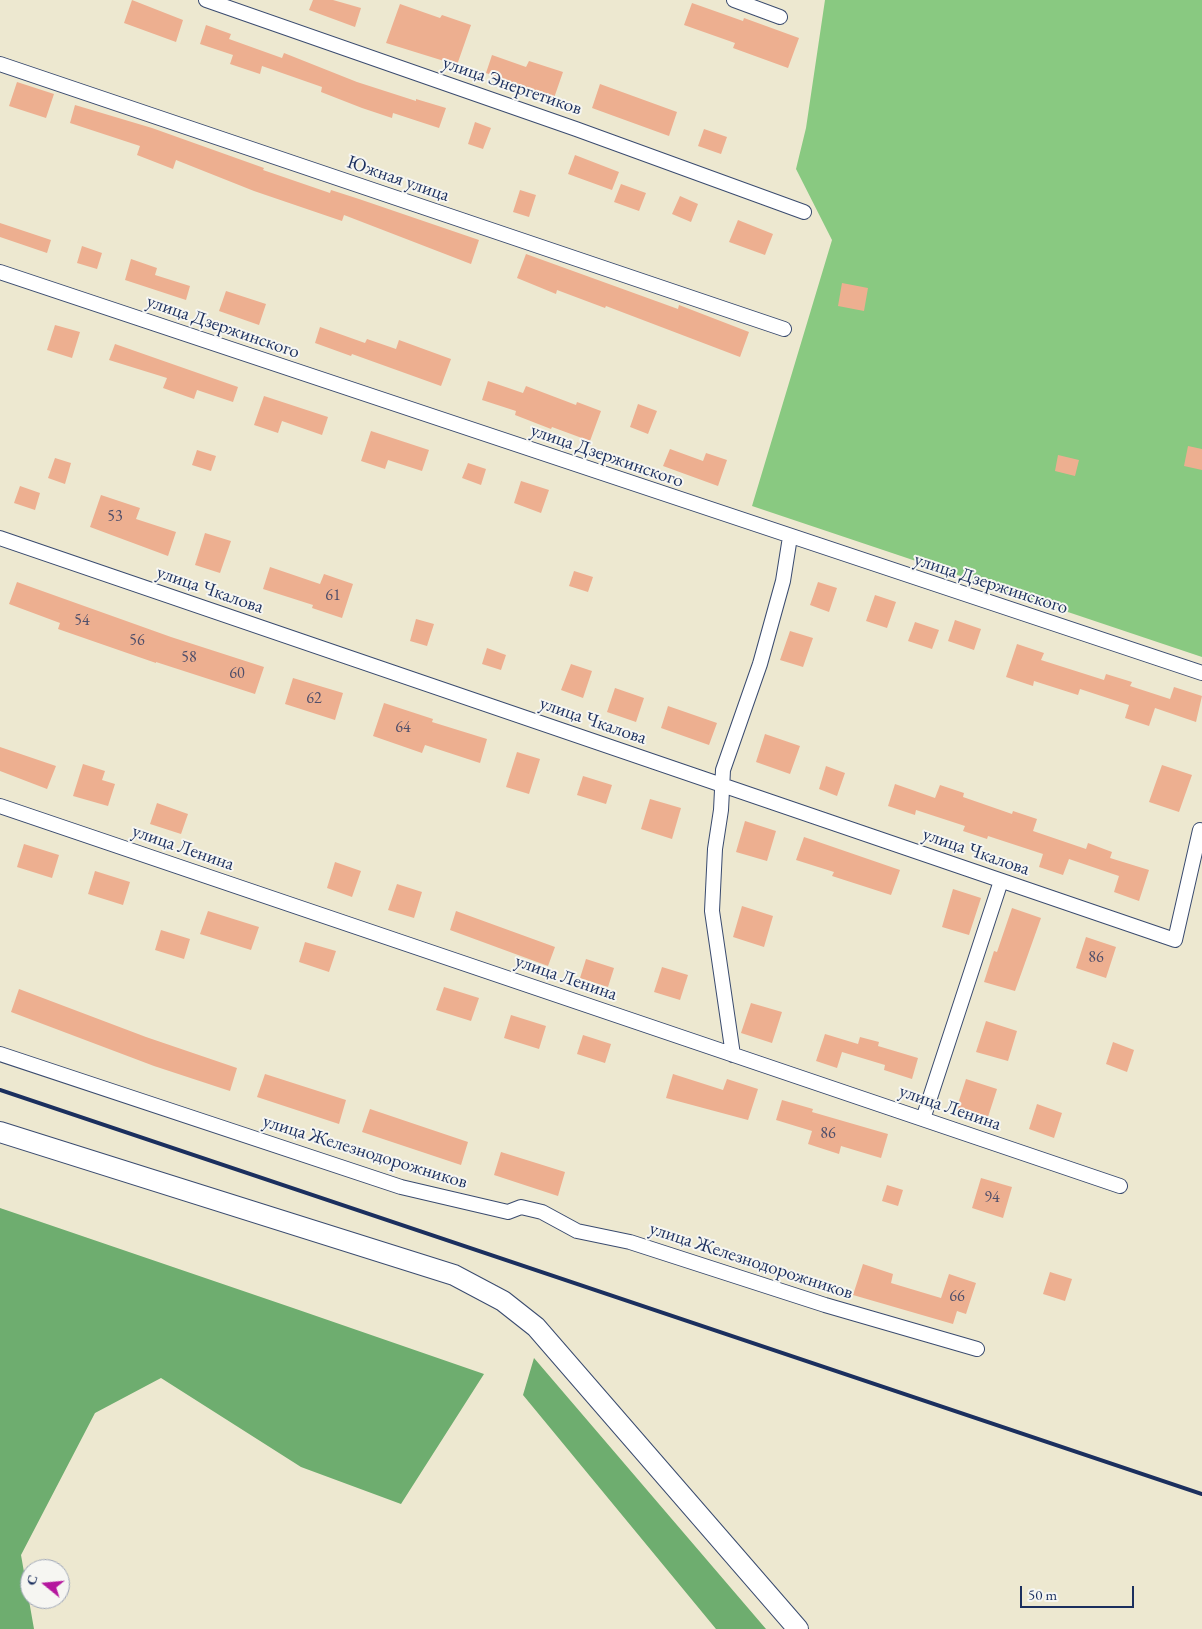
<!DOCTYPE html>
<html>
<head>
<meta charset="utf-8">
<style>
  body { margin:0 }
  #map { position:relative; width:1202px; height:1629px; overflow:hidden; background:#ede8d0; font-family:"EB Garamond",serif }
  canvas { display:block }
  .north { position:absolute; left:20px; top:1559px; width:50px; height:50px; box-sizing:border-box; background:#f6f6f2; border:1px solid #9ea6b7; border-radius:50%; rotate:287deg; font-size:14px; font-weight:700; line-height:20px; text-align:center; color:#1b2f5e }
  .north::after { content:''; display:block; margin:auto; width:18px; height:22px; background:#b5179e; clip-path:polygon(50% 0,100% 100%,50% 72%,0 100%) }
  .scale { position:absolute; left:1020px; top:1586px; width:114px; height:22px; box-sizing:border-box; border:2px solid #1b2f5e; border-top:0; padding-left:6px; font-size:15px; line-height:18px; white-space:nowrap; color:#1b2f5e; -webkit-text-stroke:4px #f6f6f2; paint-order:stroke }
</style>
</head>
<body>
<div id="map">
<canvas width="1202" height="1629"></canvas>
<div class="north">С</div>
<div class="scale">50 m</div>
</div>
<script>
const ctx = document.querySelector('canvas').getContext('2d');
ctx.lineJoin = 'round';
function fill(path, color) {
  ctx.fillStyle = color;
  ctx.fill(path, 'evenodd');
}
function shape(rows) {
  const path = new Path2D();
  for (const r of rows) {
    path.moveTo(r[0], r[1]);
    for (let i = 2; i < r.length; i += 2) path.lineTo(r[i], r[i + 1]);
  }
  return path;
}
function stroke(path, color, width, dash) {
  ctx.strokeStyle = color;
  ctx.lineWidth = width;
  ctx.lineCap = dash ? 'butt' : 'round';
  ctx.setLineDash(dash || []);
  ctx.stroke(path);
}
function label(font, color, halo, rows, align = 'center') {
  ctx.font = font + ' "EB Garamond",serif';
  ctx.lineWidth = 4;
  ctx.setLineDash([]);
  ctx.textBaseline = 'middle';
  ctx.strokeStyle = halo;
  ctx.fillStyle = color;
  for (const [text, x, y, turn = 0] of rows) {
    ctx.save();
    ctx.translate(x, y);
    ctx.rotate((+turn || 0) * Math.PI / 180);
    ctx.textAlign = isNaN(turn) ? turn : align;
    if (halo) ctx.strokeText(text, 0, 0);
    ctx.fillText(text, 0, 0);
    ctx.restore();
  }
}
fill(shape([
  [825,0,1202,0,1202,657,752,506,832,240,796,169,806,128]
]), '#89c981');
fill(shape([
  [0,1208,296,1309,484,1374,401,1504,301,1467,161,1378,95,1413,21,1555,34,1629,0,1629],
  [534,1358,766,1629,716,1629,523,1395]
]), '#6ead6f');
fill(shape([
  [132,0,183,20,176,42,124,23],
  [313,0,333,0,361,8,355,27,309,10],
  [692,3,743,21,744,18,799,38,788,68,733,48,735,43,684,25],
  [400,4,440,18,442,15,471,25,457,65,386,43],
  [206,25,231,34,229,39,282,58,284,53,357,82,416,101,416,99,446,108,439,128,393,113,392,118,362,108,321,92,322,87,262,66,260,74,230,64,233,55,200,44],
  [492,55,526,67,529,61,563,72,554,98,486,73],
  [17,82,54,94,46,118,9,106],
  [600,84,677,112,669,136,592,108],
  [75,105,152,128,264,168,263,170,330,193,331,190,359,199,479,240,471,264,344,215,342,221,254,191,176,160,173,169,137,155,140,146,70,123],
  [475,122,491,128,483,149,468,144],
  [704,129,727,137,721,154,698,146],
  [575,155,619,172,612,190,568,174],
  [621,184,646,193,639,211,614,202],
  [520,190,536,195,529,217,513,212],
  [680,196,698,204,691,222,672,214],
  [738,220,773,234,765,255,729,242],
  [0,223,51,240,47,253,0,237],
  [82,246,102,253,97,269,77,263],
  [526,254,678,309,679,305,749,332,740,357,606,306,605,308,557,290,556,294,517,278],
  [131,259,157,268,155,275,190,286,186,300,125,280],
  [842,283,868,288,864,311,838,306],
  [226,291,266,304,259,325,219,311],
  [55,325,80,332,72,358,47,350],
  [320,327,365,343,367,339,396,349,399,340,451,359,441,386,352,354,351,356,315,343],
  [115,344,238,387,233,402,197,390,194,399,163,388,167,378,109,360],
  [488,381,523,393,526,386,576,405,577,402,601,411,590,441,552,427,551,429,515,415,516,411,482,400],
  [264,396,328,417,322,435,282,421,278,433,254,425],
  [638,404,657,411,648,434,630,427],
  [371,431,429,450,422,471,388,460,385,469,361,461],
  [1188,446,1202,449,1202,470,1184,466],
  [670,449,703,461,706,453,727,460,718,486,663,466],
  [197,450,216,456,211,471,192,465],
  [1058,455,1079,460,1075,476,1055,471],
  [55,458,71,463,65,484,48,478],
  [468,463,486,469,481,485,462,478],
  [521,481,549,490,541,513,514,503],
  [20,486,40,493,35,510,14,503],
  [101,495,140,508,136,519,176,532,168,556,90,527],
  [205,533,231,541,220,573,195,565],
  [270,567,320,584,324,574,353,584,342,618,312,608,313,605,263,589],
  [574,571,593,577,588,592,569,586],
  [17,582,171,637,264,667,255,694,156,662,156,663,58,629,60,623,9,604],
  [818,582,837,588,829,612,810,605],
  [875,595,896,602,887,628,866,621],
  [416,619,434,624,427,646,410,641],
  [955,620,981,629,974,650,948,641],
  [915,622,939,630,932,649,908,641],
  [790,631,813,638,803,667,780,660],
  [1017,644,1044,653,1041,660,1104,680,1106,674,1132,682,1130,686,1170,699,1174,687,1202,696,1196,722,1155,708,1149,726,1125,718,1129,705,1080,689,1078,695,1034,681,1033,686,1006,677],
  [487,648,506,655,501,670,482,664],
  [571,664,592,671,583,698,561,690],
  [293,678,343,693,335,720,285,704],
  [615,688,644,698,636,722,607,712],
  [384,703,433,719,432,722,487,739,480,763,425,745,422,753,373,736],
  [668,706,717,723,709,745,661,728],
  [765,734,800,746,790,774,756,762],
  [0,747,56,766,47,789,0,771],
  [517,752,540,759,529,794,506,787],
  [83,764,105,771,102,780,115,784,108,806,73,796],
  [1162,765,1192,775,1179,812,1149,802],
  [826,766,845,773,837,796,819,789],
  [583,776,612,785,606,804,577,795],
  [895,784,935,798,940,785,964,793,963,797,1012,814,1013,811,1037,819,1033,831,1086,849,1088,843,1112,852,1110,858,1149,870,1139,901,1114,892,1119,876,1069,859,1063,875,1039,867,1043,854,988,836,987,839,963,831,965,826,916,810,915,815,888,806],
  [650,799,681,808,672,839,641,829],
  [157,803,188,814,181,834,150,824],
  [745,821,776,831,767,861,736,852],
  [804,837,900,870,891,895,832,876,834,872,796,860],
  [24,844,59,855,52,878,17,867],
  [335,862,361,871,352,897,327,888],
  [95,871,130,882,123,905,88,894],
  [397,884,422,892,414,918,388,910],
  [953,889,981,898,969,935,942,927],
  [742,906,773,916,764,947,733,937],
  [1012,908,1041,918,1015,991,984,982,994,951,997,952],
  [208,911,259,927,251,950,200,934],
  [456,911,555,947,548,966,450,930],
  [161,930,190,939,184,959,155,950],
  [1086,937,1116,947,1106,978,1076,968],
  [305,942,336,951,329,972,299,962],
  [586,959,614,968,608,987,580,978],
  [662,967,688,975,680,1000,654,992],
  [444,987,479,998,471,1021,436,1010],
  [19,989,146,1037,237,1068,230,1091,154,1066,11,1012],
  [751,1003,782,1012,772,1043,741,1033],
  [511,1015,546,1026,539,1049,504,1038],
  [986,1021,1017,1031,1008,1061,976,1052],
  [825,1034,858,1044,860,1037,879,1042,878,1046,918,1058,912,1079,884,1070,885,1065,842,1052,837,1068,816,1061],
  [583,1035,611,1044,605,1063,577,1054],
  [1113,1042,1134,1050,1127,1072,1106,1064],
  [265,1074,346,1100,339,1124,257,1097],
  [673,1074,723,1090,727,1079,758,1089,748,1120,666,1098],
  [966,1079,997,1089,987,1120,956,1110],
  [782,1100,813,1109,812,1112,888,1134,881,1158,841,1146,839,1154,808,1144,812,1131,776,1120],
  [1037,1104,1062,1113,1054,1138,1029,1129],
  [370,1109,468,1142,461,1165,362,1132],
  [501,1152,565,1172,558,1196,494,1175],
  [981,1178,1012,1187,1003,1218,972,1208],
  [887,1185,903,1190,898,1206,882,1201],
  [863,1264,893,1274,891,1283,941,1298,949,1274,976,1283,966,1314,957,1311,953,1324,853,1295],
  [1050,1272,1072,1279,1065,1301,1043,1294]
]), '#edaf90');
const street = shape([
  [206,0,576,129,804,212],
  [734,0,780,17],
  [0,64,784,329],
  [0,272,1202,673],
  [0,538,1175,940,1200,830],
  [0,806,1120,1186],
  [0,1054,401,1187,508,1212,521,1207,542,1212,577,1231,630,1242,825,1305,977,1349],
  [733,1055,712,911,715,849,721,810,723,770,760,664,783,581,790,537],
  [923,1119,1001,881]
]);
const secondary = shape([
  [0,1132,454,1275,503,1301,536,1327,798,1629]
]);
stroke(street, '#3a4b6f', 16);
stroke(secondary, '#3a4b6f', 22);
stroke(street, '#fff', 14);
stroke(secondary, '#fff', 20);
stroke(shape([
  [0,1090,1202,1494]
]), '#1b2f5e', 4);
label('16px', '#504f6a', null, [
  ["53",115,517],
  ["61",333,596],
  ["54",82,621],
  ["56",137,641],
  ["58",189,658],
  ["60",237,674],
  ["62",314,699],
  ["64",403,728],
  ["86",1096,958],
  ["86",828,1134],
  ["94",992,1198],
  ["66",957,1297]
]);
label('19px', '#1b2f5e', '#f6f6f2', [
  ["улица Энергетиков",512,86,19],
  ["Южная улица",398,179,19],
  ["улица Дзержинского",223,327,19],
  ["улица Дзержинского",607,456,19],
  ["улица Дзержинского",991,584,18],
  ["улица Чкалова",210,590,19],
  ["улица Чкалова",593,721,19],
  ["улица Ленина",183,848,19],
  ["улица Чкалова",976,852,19],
  ["улица Ленина",566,978,19],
  ["улица Ленина",950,1108,19],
  ["улица Железнодорожников",365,1152,17],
  ["улица Железнодорожников",751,1261,18]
]);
</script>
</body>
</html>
